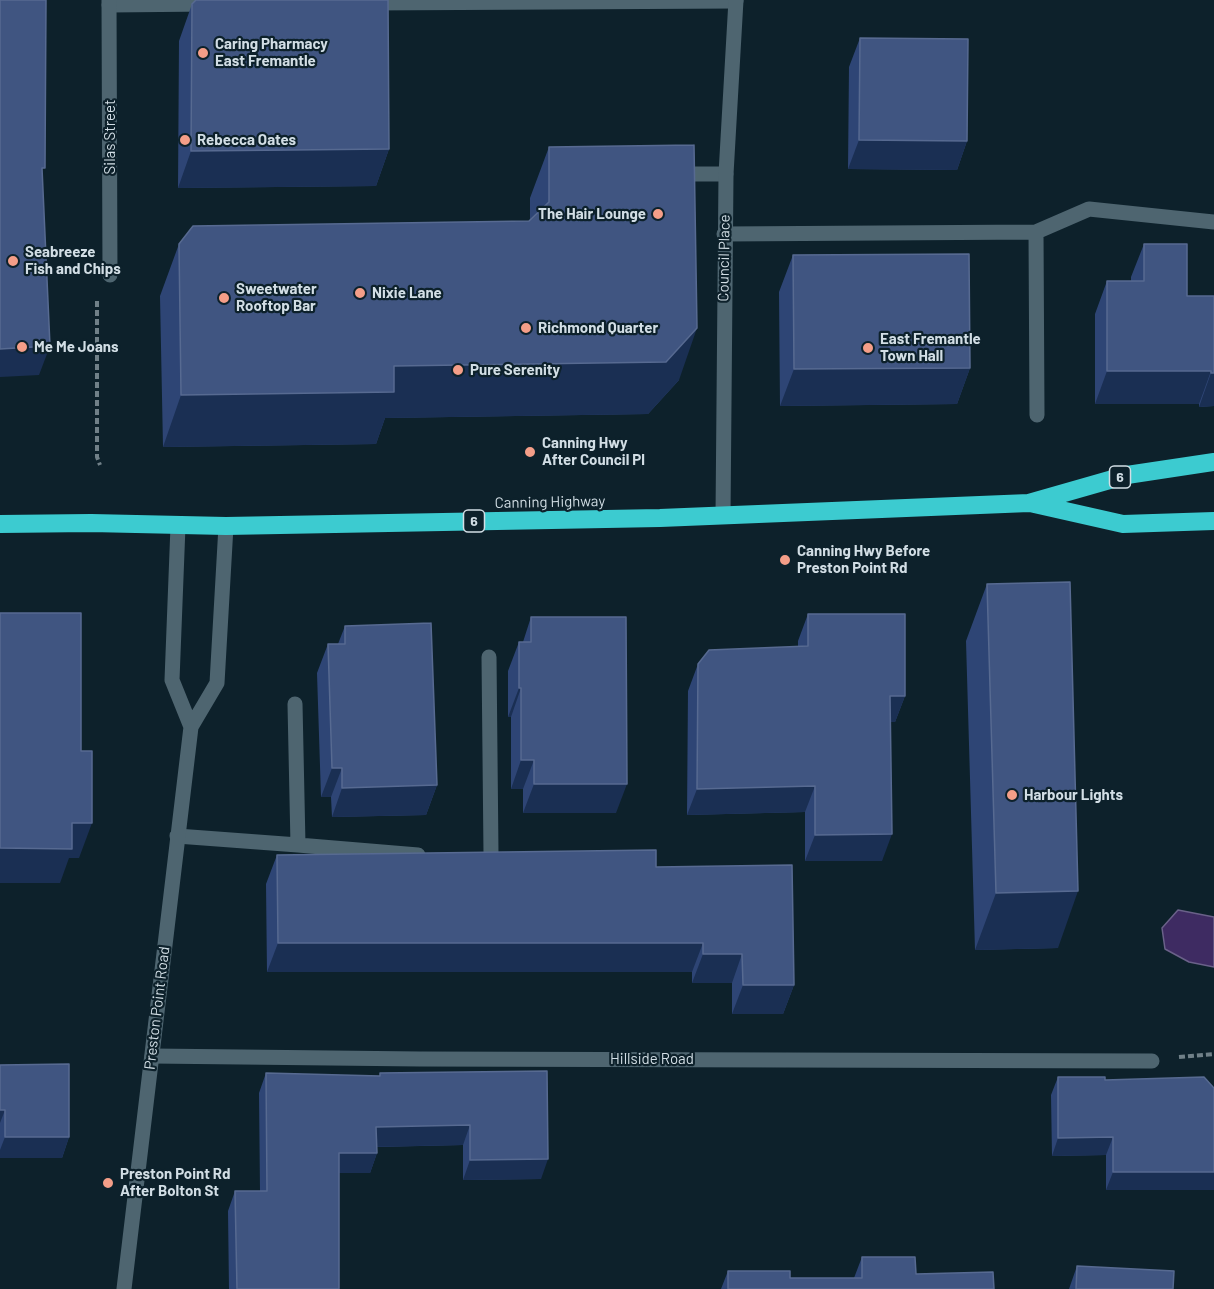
<!DOCTYPE html>
<html>
<head>
<meta charset="utf-8">
<style>
  body { margin:0 }
  canvas { display:block; background:#0d212b }
</style>
</head>
<body>
<canvas width="1214" height="1289"></canvas>
<script>
const ctx = document.querySelector('canvas').getContext('2d');
ctx.lineJoin = 'round';
function fill(path, color) {
  ctx.fillStyle = color;
  ctx.fill(path, 'evenodd');
}
function shape(rows) {
  const path = new Path2D();
  for (const r of rows) {
    path.moveTo(r[0], r[1]);
    for (let i = 2; i < r.length; i += 2) path.lineTo(r[i], r[i + 1]);
  }
  return path;
}
function stroke(path, color, width, dash) {
  ctx.strokeStyle = color;
  ctx.lineWidth = width;
  ctx.lineCap = dash ? 'butt' : 'round';
  ctx.setLineDash(dash || []);
  ctx.stroke(path);
}
function label(font, color, halo, rows, align = 'center') {
  ctx.font = font + ' Barlow,sans-serif';
  ctx.lineWidth = 4.5;
  ctx.setLineDash([]);
  ctx.textBaseline = 'middle';
  ctx.strokeStyle = halo;
  ctx.fillStyle = color;
  for (const [text, x, y, turn = 0] of rows) {
    ctx.save();
    ctx.translate(x, y);
    ctx.rotate((+turn || 0) * Math.PI / 180);
    ctx.textAlign = isNaN(turn) ? turn : align;
    if (halo) ctx.strokeText(text, 0, 0);
    ctx.fillText(text, 0, 0);
    ctx.restore();
  }
}
const water = shape([
  [1178,910,1214,917,1214,967,1189,962,1165,949,1162,928,1178,910]
]);
fill(water, '#3e2b62');
stroke(water, '#6a6189', 1.5);
stroke(shape([
  [97,301,97,457,100,465],
  [1179,1057,1214,1054]
]), '#708088', 4, [6, 3]);
stroke(shape([
  [367,3,736,1],
  [109,5,211,4],
  [675,174,726,174],
  [1036,232,1089,209,1214,222],
  [724,234,1036,232,1037,415],
  [489,657,491,854],
  [177,836,298,845,295,704],
  [298,845,418,855]
]), '#4e6570', 15);
stroke(shape([
  [109,0,110,275],
  [723,516,726,174,736,0],
  [152,1056,420,1059,1152,1061]
]), '#4e6570', 15);
stroke(shape([
  [178,526,172,680,191,727],
  [124,1289,191,727,217,683,226,526]
]), '#4e6570', 15);
stroke(shape([
  [1030,503,1123,524,1214,521],
  [0,524,91,523,226,526,660,518,1029,503,1127,475,1214,462]
]), '#3ccbd0', 18);
fill(shape([
  [192,4,389,149,376,186,178,188,179,41],
  [860,38,967,141,957,170,848,169,849,67],
  [549,147,679,380,648,414,385,418,376,444,163,447,160,296,179,244,529,221,530,220,530,198],
  [1144,244,1187,296,1214,296,1214,406,1199,407,1199,404,1095,404,1095,314,1107,281,1131,281,1131,277],
  [793,255,970,368,957,404,780,406,779,292],
  [987,584,1058,948,975,950,966,641],
  [808,614,905,696,895,722,890,722,882,861,805,861,805,812,687,815,688,691,698,664,798,647,798,641],
  [531,617,616,813,523,813,523,789,511,789,511,717,508,717,508,671,519,642,523,642],
  [345,626,437,785,426,815,332,817,331,797,321,797,317,673,328,644,338,644],
  [277,855,656,867,794,985,783,1014,732,1014,732,983,692,983,692,972,267,972,266,884],
  [0,1065,69,1137,62,1158,0,1158],
  [547,1071,541,1179,463,1180,463,1145,377,1147,377,1153,370,1173,339,1173,339,1289,229,1289,228,1211,235,1191,260,1191,259,1093,266,1073,380,1076,380,1073],
  [1058,1077,1105,1080,1214,1190,1106,1190,1106,1155,1052,1156,1051,1095],
  [862,1257,916,1274,994,1289,721,1289,728,1271,790,1278,854,1278],
  [1077,1266,1173,1289,1069,1289]
]), '#2e4575');
fill(shape([
  [859,140,967,141,957,170,848,169],
  [389,149,376,186,178,188,191,151],
  [697,328,679,380,648,414,385,418,376,444,163,447,181,395,394,366],
  [50,346,39,375,0,377,0,349],
  [970,368,957,404,780,406,794,369],
  [1107,371,1211,371,1199,404,1095,404],
  [1211,373,1214,373,1214,406,1199,407],
  [519,688,521,688,511,717,508,717],
  [890,696,905,696,895,722,880,722],
  [521,760,534,760,523,789,511,789],
  [332,768,342,768,331,797,321,797],
  [534,784,627,784,616,813,523,813],
  [437,785,426,815,332,817,342,788],
  [815,786,805,812,687,815,697,789],
  [72,823,92,823,79,858,69,858,60,883,0,883,0,848],
  [892,834,882,861,805,861,815,835],
  [1078,891,1058,948,975,950,996,893],
  [278,943,703,943,692,972,267,972],
  [703,954,742,954,732,983,692,983],
  [743,985,794,985,783,1014,732,1014],
  [0,1110,5,1110,0,1123],
  [470,1125,463,1145,369,1147,376,1127],
  [5,1137,69,1137,62,1158,0,1158,0,1150],
  [1113,1137,1106,1155,1052,1156,1058,1138],
  [339,1153,377,1153,370,1173,332,1173],
  [548,1159,541,1179,463,1180,470,1160],
  [1113,1172,1214,1172,1214,1190,1106,1190]
]), '#1a2f53');
const building = shape([
  [0,0,46,0,45,168,42,168,50,346,0,349,0,0],
  [196,0,388,0,389,149,191,151,192,4,196,0],
  [860,38,968,39,967,141,859,140,860,38],
  [694,145,697,328,666,362,394,366,394,392,181,395,179,244,193,226,529,221,549,202,549,147,694,145],
  [1144,244,1187,244,1187,296,1214,296,1214,373,1211,373,1211,371,1107,371,1107,281,1144,281,1144,244],
  [969,254,970,368,794,369,793,255,969,254],
  [1070,582,1078,891,996,893,987,584,1070,582],
  [0,613,81,613,81,751,92,751,92,823,72,823,72,849,0,848,0,613],
  [808,614,905,614,905,696,890,696,892,834,815,835,815,786,697,789,698,664,709,650,808,646,808,614],
  [531,617,626,617,627,784,534,784,534,760,521,760,521,688,519,688,519,642,531,642,531,617],
  [431,623,437,785,342,788,342,768,332,768,328,644,345,644,345,626,431,623],
  [656,850,656,867,792,865,794,985,743,985,742,954,703,954,703,943,278,943,277,855,656,850],
  [69,1064,69,1137,5,1137,5,1110,0,1110,0,1065,69,1064],
  [547,1071,548,1159,470,1160,470,1125,376,1127,377,1153,339,1153,339,1289,237,1289,235,1191,267,1191,266,1073,380,1076,380,1073,547,1071],
  [1058,1077,1105,1077,1105,1080,1204,1077,1214,1088,1214,1172,1113,1172,1113,1137,1058,1138,1058,1077],
  [862,1257,915,1257,916,1274,993,1272,994,1289,728,1289,728,1271,790,1271,790,1278,862,1278,862,1257],
  [1077,1266,1174,1271,1173,1289,1076,1289,1077,1266]
]);
fill(building, '#405581');
stroke(building, '#576a91', 1.5);
for (const [x, y, r, color] of [
  [203,53,6,"#f49e88"],
  [185,140,6,"#f49e88"],
  [658,214,6,"#f49e88"],
  [13,261,6,"#f49e88"],
  [360,293,6,"#f49e88"],
  [224,298,6,"#f49e88"],
  [526,328,6,"#f49e88"],
  [22,347,6,"#f49e88"],
  [868,348,6,"#f49e88"],
  [458,370,6,"#f49e88"],
  [530,452,6,"#f49e88"],
  [785,560,6,"#f49e88"],
  [1012,795,6,"#f49e88"],
  [108,1183,6,"#f49e88"]
]) {
  const dot = new Path2D();
  dot.arc(x, y, r, 0, 2 * Math.PI);
  ctx.fillStyle = color;
  ctx.fill(dot);
  stroke(dot, '#0d212b', 2);
}
for (const [x, y, w] of [
  [1120,477,21],
  [474,521,21]
]) {
  const box = new Path2D();
  box.roundRect(x - w / 2, y - 11, w, 22, 4.5);
  ctx.fillStyle = '#0d212b';
  ctx.fill(box);
  stroke(box, '#d2dee5', 1.5);
}
label('bold 14px', '#d2dee5', null, [
  ["6",1120,477],
  ["6",474,521]
]);
label('bold 15px', '#d2dee5', '#0d212b', [
  ["Caring Pharmacy",215,44],
  ["East Fremantle",215,61],
  ["Rebecca Oates",197,140],
  ["The Hair Lounge",646,214,"right"],
  ["Seabreeze",25,252],
  ["Fish and Chips",25,269],
  ["Sweetwater",236,289],
  ["Rooftop Bar",236,306],
  ["Nixie Lane",372,293],
  ["Richmond Quarter",538,328],
  ["East Fremantle",880,339],
  ["Town Hall",880,356],
  ["Me Me Joans",34,347],
  ["Pure Serenity",470,370],
  ["Canning Hwy",542,443],
  ["After Council Pl",542,460],
  ["Canning Hwy Before",797,551],
  ["Preston Point Rd",797,568],
  ["Harbour Lights",1024,795],
  ["Preston Point Rd",120,1174],
  ["After Bolton St",120,1191]
], 'left');
label('15px', '#d2dee5', '#0d212b', [
  ["Silas Street",110,137,-90],
  ["Council Place",724,258,-89],
  ["Canning Highway",550,502,-1],
  ["Preston Point Road",157,1008,-83],
  ["Hillside Road",652,1059]
]);
</script>
</body>
</html>
